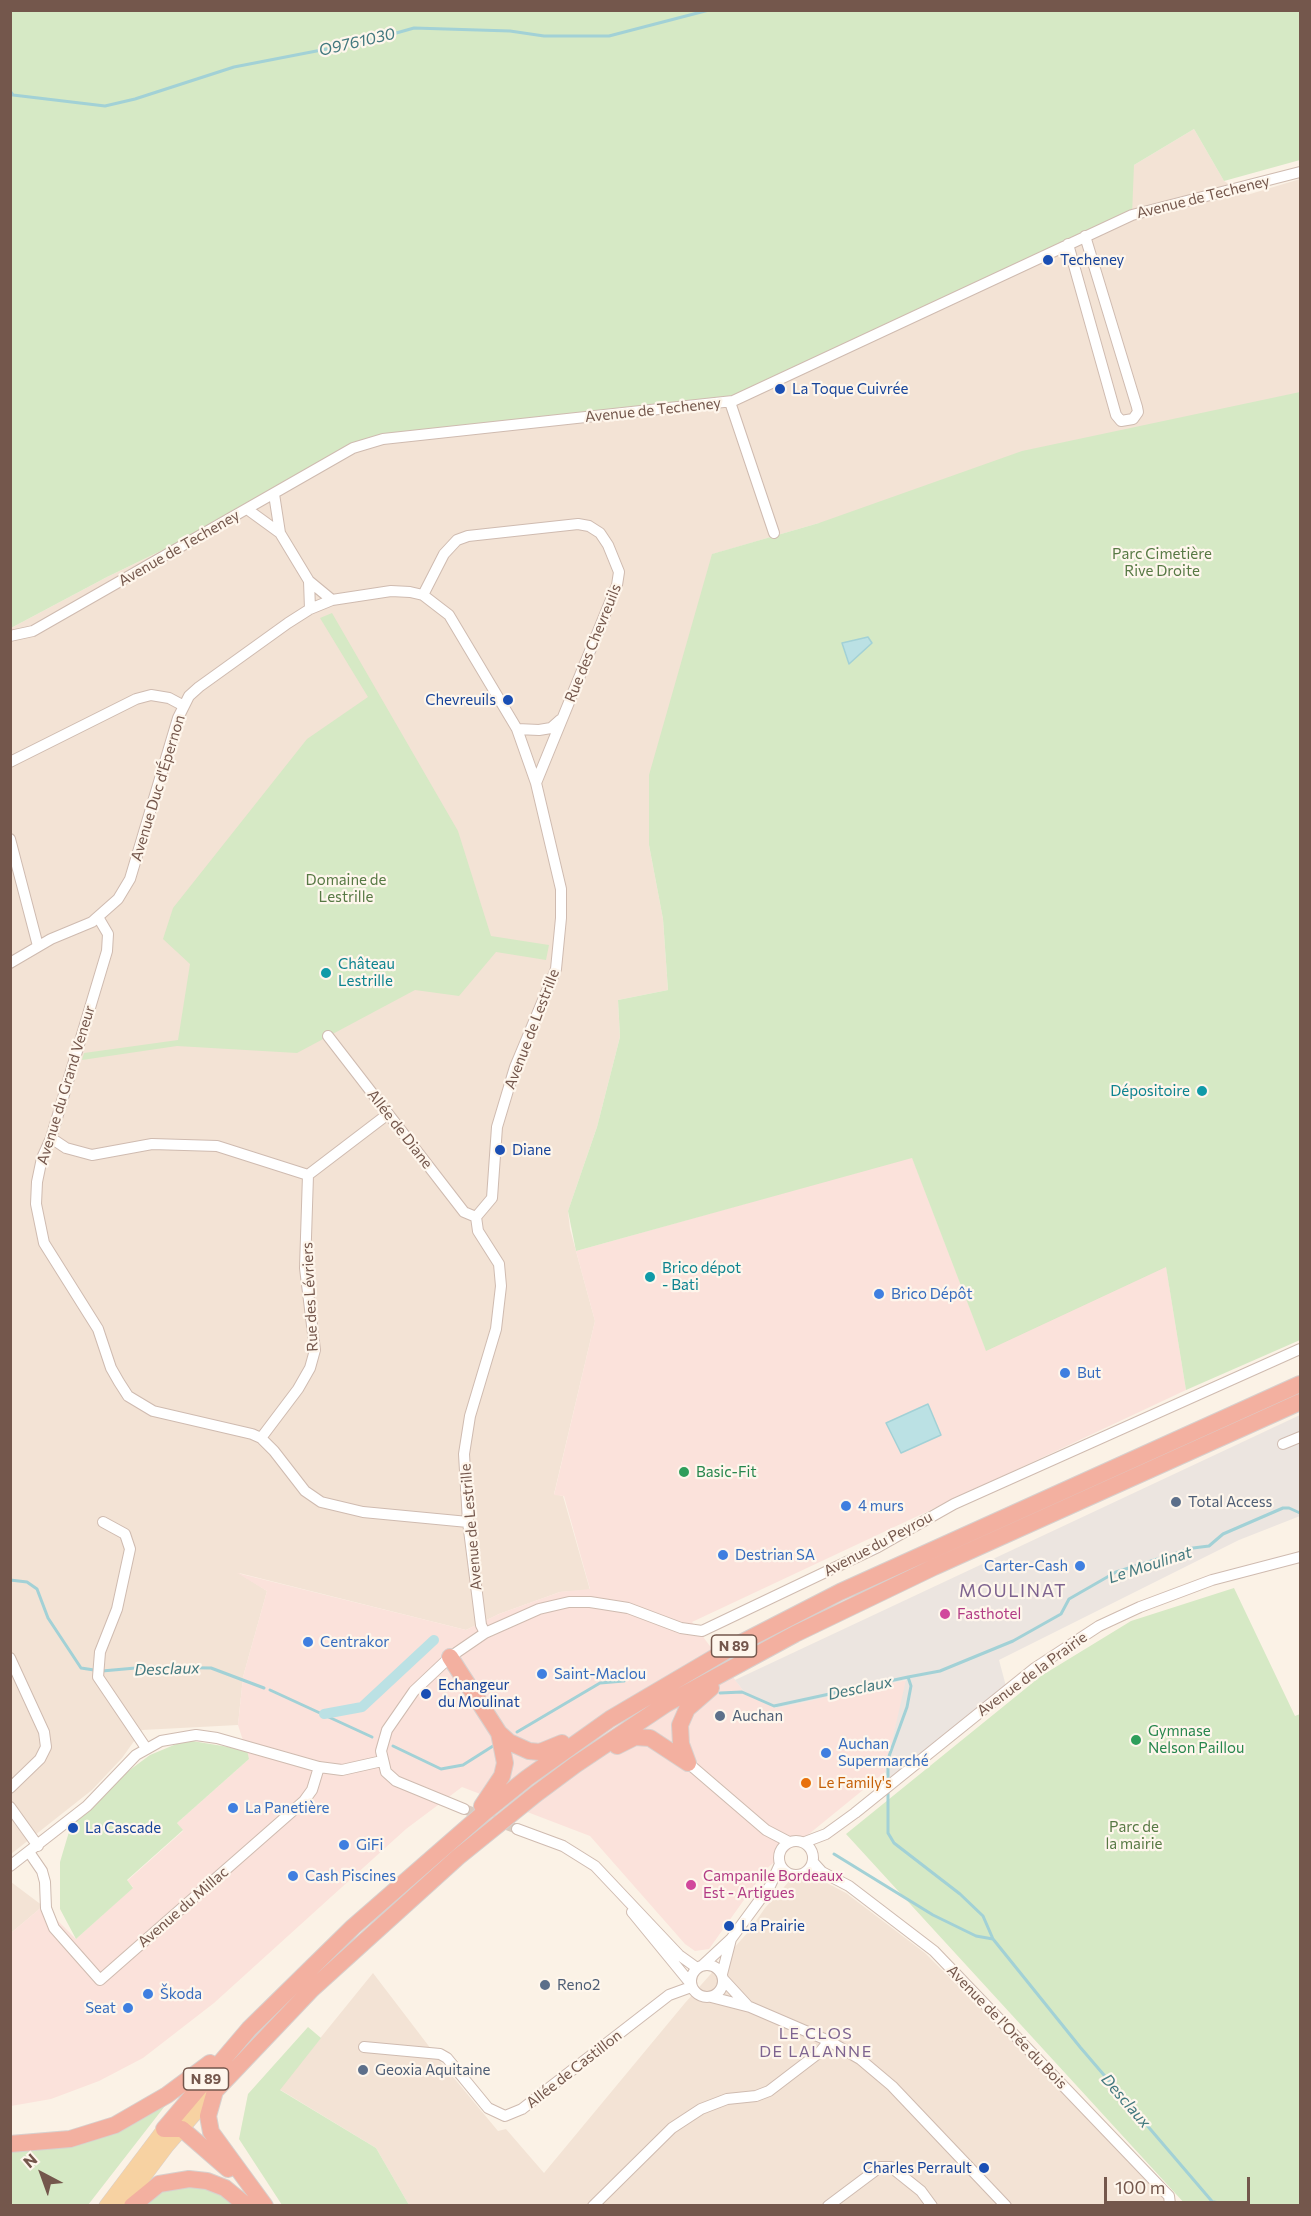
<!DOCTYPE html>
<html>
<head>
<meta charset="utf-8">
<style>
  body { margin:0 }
  #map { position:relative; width:1311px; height:2216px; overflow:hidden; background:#fbf2e6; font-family:Commissioner,sans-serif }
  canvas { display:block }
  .frame { position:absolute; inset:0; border:12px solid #74574c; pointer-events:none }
  .north { position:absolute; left:12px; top:2144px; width:60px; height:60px; -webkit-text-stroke:4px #fef6ec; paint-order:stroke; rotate:319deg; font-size:16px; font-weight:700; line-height:24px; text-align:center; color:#74574c }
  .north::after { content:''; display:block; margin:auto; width:21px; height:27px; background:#74574c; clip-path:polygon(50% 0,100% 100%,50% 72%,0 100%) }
  .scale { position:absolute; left:1104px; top:2177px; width:146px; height:27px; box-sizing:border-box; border:3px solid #74574c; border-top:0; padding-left:8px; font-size:18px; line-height:21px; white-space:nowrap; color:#74574c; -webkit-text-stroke:4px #fef6ec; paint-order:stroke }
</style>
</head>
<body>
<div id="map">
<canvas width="1311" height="2216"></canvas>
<div class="frame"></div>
<div class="north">N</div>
<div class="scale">100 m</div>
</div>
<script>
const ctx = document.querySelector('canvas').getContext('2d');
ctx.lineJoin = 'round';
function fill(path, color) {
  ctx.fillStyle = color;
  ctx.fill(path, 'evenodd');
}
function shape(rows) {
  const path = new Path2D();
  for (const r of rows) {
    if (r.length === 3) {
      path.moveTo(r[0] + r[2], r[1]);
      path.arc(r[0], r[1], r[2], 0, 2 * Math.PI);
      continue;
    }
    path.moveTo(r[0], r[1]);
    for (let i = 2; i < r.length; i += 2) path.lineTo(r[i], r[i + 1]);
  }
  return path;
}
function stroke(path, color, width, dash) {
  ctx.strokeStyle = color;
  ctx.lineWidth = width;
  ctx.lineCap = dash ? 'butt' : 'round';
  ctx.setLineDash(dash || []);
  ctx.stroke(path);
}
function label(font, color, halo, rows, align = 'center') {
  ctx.font = font + ' Commissioner,sans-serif';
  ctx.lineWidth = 4.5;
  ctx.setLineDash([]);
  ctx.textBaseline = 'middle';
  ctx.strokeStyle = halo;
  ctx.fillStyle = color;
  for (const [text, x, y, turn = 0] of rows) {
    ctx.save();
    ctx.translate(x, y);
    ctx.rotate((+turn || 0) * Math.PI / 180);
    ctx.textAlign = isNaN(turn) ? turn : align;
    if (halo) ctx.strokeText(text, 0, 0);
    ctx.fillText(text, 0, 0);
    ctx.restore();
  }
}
fill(shape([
  [1194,129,1224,181,1247,195,1300,179,1300,968,819,523,713,554,649,845,663,919,668,990,618,1000,620,1037,597,1127,568,1211,570,1229,595,1321,554,1494,563,1496,590,1590,560,1592,499,1614,466,1630,239,1573,267,1591,243,1677,238,1725,142,1730,122,1758,92,1790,11,1854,11,628,107,577,247,509,353,448,1134,165],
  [806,1872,846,1893,925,1953,1178,2205,409,2205,376,2148,279,2089,373,1973,444,2066,498,2131,506,2129,544,2173,685,2003,749,1931,765,1908,793,1877],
  [11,1882,43,1906,11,1933]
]), '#f3e3d5');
fill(shape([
  [912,1157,986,1350,1166,1266,1186,1390,692,1622,745,1693,776,1708,907,1680,885,1772,766,1869,709,1949,695,1951,685,1944,590,1836,462,1787,406,1829,214,2003,143,2058,99,2081,51,2099,11,2106,11,1933,43,1906,76,1939,133,1887,127,1881,183,1831,177,1823,249,1759,238,1725,243,1677,267,1591,237,1573,466,1630,499,1614,560,1592,590,1589,564,1496,554,1495,595,1321,576,1251]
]), '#fbe2db');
fill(shape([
  [1300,1415,1300,1516,1239,1540,999,1660,1007,1690,892,1783,885,1772,906,1680,777,1708,745,1693,735,1680]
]), '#ece5e0');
fill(shape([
  [10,11,1300,11,1300,160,1224,181,1194,129,1134,165,1132,215,733,401,383,439,354,448,247,509,107,577,11,628],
  [1300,392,1300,1340,1186,1390,1166,1267,986,1351,912,1158,576,1251,568,1211,597,1127,620,1037,618,1000,668,990,663,919,649,845,649,775,712,554,819,523,1022,451],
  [332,613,458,831,491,936,549,945,546,960,496,952,459,996,415,990,297,1053,177,1046,82,1060,84,1053,178,1040,190,964,163,939,173,908,307,739,368,697,320,618],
  [1234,1588,1295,1716,1300,1714,1300,2205,1186,2205,846,1834,1041,1676,1131,1621],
  [186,1740,247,1750,249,1759,177,1823,183,1830,127,1880,133,1888,76,1939,60,1909,60,1862,71,1825,119,1778,150,1755],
  [308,2027,321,2038,280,2090,376,2148,409,2205,282,2205,239,2139,248,2094],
  [168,2102,88,2205,11,2204,11,2148,25,2148],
  [167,2185,216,2190,239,2206,143,2206,159,2195]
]), '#d6e9c5');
const water = shape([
  [868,637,872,643,849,664,842,643,868,637],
  [928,1404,941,1435,901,1453,886,1423,928,1404]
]);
fill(water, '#bbe1e4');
stroke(water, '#a2d1d6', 1.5);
stroke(shape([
  [10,91,13,95,105,106,135,99,234,67,368,41,414,28,510,31,544,36,609,36,709,10],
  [10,1580,27,1582,37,1589,48,1618,81,1668,94,1670],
  [102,1671,147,1667,211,1668,264,1688],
  [908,1677,940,1671,1013,1641,1061,1614,1069,1599,1116,1572,1193,1548,1209,1546,1223,1534,1283,1508,1289,1508,1300,1513],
  [270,1690,372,1737],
  [720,1693,742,1692,774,1706,908,1677,911,1686,907,1707,888,1759,888,1782],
  [517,1732,600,1683,624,1681],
  [393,1746,441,1769,463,1765,493,1746],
  [888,1792,888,1833,894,1843,960,1894,983,1916,993,1939,1080,2047,1216,2206],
  [834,1854,933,1915,976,1936,993,1939],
  [1214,2202,1233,2206]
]), '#a2d1d6', 3);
stroke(shape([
  [324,1714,362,1707,434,1640]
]), '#bbe1e4', 10);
stroke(shape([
  [464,1809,517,1829]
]), '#d9cbc0', 10, [10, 5]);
const minor = shape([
  [1068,244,1116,415,1121,421,1133,419,1138,412,1137,407,1085,236],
  [730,402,774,533],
  [274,494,280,533,309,581,332,600],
  [247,509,280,533],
  [309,581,310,609],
  [423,595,444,554,457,540,468,536,578,524,589,526,600,533,608,545,619,572,617,585,536,783],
  [10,636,33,631,353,448,383,439,733,401,1132,215,1300,172],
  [517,729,539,730,551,728,560,720],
  [10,762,136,699,151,695,169,698,184,706],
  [10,839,38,946],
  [98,917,108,934,107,951,51,1138,42,1158,37,1182,36,1204,44,1243,98,1329,111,1368,119,1382,128,1396,153,1411,252,1434,261,1438,274,1451,305,1491,321,1502,363,1512,468,1522],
  [10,963,51,939,92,922,118,899,130,879,178,718,189,696,199,687,288,623,310,609,332,600,391,591,410,592,423,595,449,615,517,729,536,783,561,889,561,918,556,969,515,1067,497,1127,492,1198,476,1217,478,1231,499,1264,501,1286,496,1329,470,1416,464,1454,468,1522,481,1625,485,1633],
  [328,1036,464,1212,476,1217],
  [51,1138,66,1148,92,1155,152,1144,217,1146,308,1175,388,1114],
  [261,1438,298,1389,310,1368,315,1350,305,1268,308,1175],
  [1283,1444,1300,1437],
  [103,1522,125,1534,130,1549,117,1609,100,1652,98,1677,146,1748],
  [10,1658,44,1732,46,1747,40,1759,10,1788],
  [688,1763,766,1830,789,1842],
  [10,1807,38,1846],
  [464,1809,396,1781,386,1772,381,1751,387,1730,414,1691,450,1657,485,1633,539,1609,569,1602,590,1602,628,1608,681,1628,702,1631,878,1547,954,1504,1300,1349],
  [517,1829,563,1846,595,1866,679,1955,697,1968],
  [796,1858,17],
  [805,1842,826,1834,855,1813,1035,1668,1099,1626,1140,1607,1212,1580,1300,1557],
  [29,1852,42,1871,45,1882,46,1908,54,1928,100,1980,304,1801,312,1790,319,1767],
  [813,1862,822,1872,849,1886,934,1951,1163,2190,1169,2196,1170,2204],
  [10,1866,87,1806,136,1755,161,1741,196,1735,217,1738,319,1767,342,1770,382,1761],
  [632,1912,691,1984],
  [707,1981,16],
  [703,1965,731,1939,770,1886,780,1864],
  [722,1974,731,1939],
  [723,1979,747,2005],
  [711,1997,750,2007,829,2041,860,2059,892,2086,1006,2206],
  [364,2047,440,2054,447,2058,488,2108,505,2116,522,2109,669,1995,691,1987],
  [593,2206,672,2128,701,2109,727,2099,756,2096,769,2091,820,2052,829,2041],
  [828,2206,880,2167,891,2167,921,2191,932,2206]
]);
const major = shape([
  [106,2206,164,2129],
  [122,2206,167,2146,213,2093]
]);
const highway = shape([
  [450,1657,499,1733,509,1742,529,1751,540,1752,562,1743],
  [617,1746,635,1737,650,1738,688,1763],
  [688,1763,681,1744,680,1725,687,1709,711,1688],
  [482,1806,502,1776,505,1763,499,1733],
  [164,2129,249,2029,353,1927,486,1811,527,1778,610,1719,729,1649,840,1592,1300,1384],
  [164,2129,182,2129,228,2169],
  [10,2144,70,2139,115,2125,167,2095,210,2063],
  [132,2206,159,2184,189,2179,207,2181,225,2188,247,2206],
  [265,2206,211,2132,208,2116,215,2091,312,1989,458,1857,536,1794,575,1765,666,1704,795,1634,934,1567,1300,1402]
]);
stroke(minor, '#cfbbb0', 12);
stroke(major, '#d8d0cd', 15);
stroke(highway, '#d8d0cd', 18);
stroke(minor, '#fff', 10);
stroke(major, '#f7d2a2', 14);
stroke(highway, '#f3b0a0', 16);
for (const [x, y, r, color] of [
  [1048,260,6,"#1a4fb4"],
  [780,389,6,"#1a4fb4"],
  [508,700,6,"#1a4fb4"],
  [326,973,6,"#0f9aa8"],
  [1202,1091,6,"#0f9aa8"],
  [500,1150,6,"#1a4fb4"],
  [650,1277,6,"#0f9aa8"],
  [879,1294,6,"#3f7fe0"],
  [1065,1373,6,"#3f7fe0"],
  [684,1472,6,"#2e9e5b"],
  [1176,1502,6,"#5c6f8a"],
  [846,1506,6,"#3f7fe0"],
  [723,1555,6,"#3f7fe0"],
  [1080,1566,6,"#3f7fe0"],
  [945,1614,6,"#d1479c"],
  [308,1642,6,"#3f7fe0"],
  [542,1674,6,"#3f7fe0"],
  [426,1694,6,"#1a4fb4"],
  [720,1716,6,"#5c6f8a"],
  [1136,1740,6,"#2e9e5b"],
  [826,1753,6,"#3f7fe0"],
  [806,1783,6,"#e8710a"],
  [233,1808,6,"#3f7fe0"],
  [73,1828,6,"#1a4fb4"],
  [344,1845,6,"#3f7fe0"],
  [293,1876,6,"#3f7fe0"],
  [691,1885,6,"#d1479c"],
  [729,1926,6,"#1a4fb4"],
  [545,1985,6,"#5c6f8a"],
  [148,1994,6,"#3f7fe0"],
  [128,2008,6,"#3f7fe0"],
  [363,2070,6,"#5c6f8a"],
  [984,2168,6,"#1a4fb4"]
]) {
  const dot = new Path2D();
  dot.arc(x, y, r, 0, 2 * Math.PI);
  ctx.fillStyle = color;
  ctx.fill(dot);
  stroke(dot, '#fef6ec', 2);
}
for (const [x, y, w] of [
  [734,1646,45],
  [206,2079,45]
]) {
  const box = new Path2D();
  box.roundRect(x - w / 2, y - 11, w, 22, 4.5);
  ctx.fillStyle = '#fef6ec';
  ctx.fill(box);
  stroke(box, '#74574c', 1.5);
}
label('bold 14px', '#74574c', null, [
  ["N 89",734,1646],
  ["N 89",206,2079]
]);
label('15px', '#74574c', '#fef6ec', [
  ["Avenue de Techeney",1203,197,-14],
  ["Avenue de Techeney",653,410,-6],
  ["Avenue de Techeney",179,548,-30],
  ["Rue des Chevreuils",593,643,-68],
  ["Avenue Duc d'Épernon",158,788,-73],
  ["Avenue de Lestrille",532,1029,-69],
  ["Avenue du Grand Veneur",66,1085,-73],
  ["Allée de Diane",400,1129,52],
  ["Rue des Lévriers",310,1297,-93],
  ["Avenue de Lestrille",471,1527,-95],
  ["Avenue du Peyrou",878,1544,-28],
  ["Avenue de la Prairie",1032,1674,-36],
  ["Avenue du Millac",183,1907,-41],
  ["Avenue de l'Orée du Bois",1007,2027,46],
  ["Allée de Castillon",574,2069,-38]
]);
label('15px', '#164399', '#fef6ec', [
  ["Techeney",1060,260],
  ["La Toque Cuivrée",792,389],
  ["Chevreuils",496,700,"right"],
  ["Diane",512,1150],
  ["Echangeur",438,1685],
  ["du Moulinat",438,1702],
  ["La Cascade",85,1828],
  ["La Prairie",741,1926],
  ["Charles Perrault",972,2168,"right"]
], 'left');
label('15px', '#577944', '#fef6ec', [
  ["Parc Cimetière",1162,554],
  ["Rive Droite",1162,571],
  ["Domaine de",346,880],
  ["Lestrille",346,897],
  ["Parc de",1134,1827],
  ["la mairie",1134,1844]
]);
label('15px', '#0d838f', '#fef6ec', [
  ["Château",338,964],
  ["Lestrille",338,981],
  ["Dépositoire",1190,1091,"right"],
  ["Brico dépot",662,1268],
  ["- Bati",662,1285]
], 'left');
label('15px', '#366cbe', '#fef6ec', [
  ["Brico Dépôt",891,1294],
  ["But",1077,1373],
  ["4 murs",858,1506],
  ["Destrian SA",735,1555],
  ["Carter-Cash",1068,1566,"right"],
  ["Centrakor",320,1642],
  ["Saint-Maclou",554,1674],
  ["Auchan",838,1744],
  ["Supermarché",838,1761],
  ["La Panetière",245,1808],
  ["GiFi",356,1845],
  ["Cash Piscines",305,1876],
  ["Škoda",160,1994],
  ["Seat",116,2008,"right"]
], 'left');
label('15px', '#27864d', '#fef6ec', [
  ["Basic-Fit",696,1472],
  ["Gymnase",1148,1731],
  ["Nelson Paillou",1148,1748]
], 'left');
label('15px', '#4e5e75', '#fef6ec', [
  ["Total Access",1188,1502],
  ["Auchan",732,1716],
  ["Reno2",557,1985],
  ["Geoxia Aquitaine",375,2070]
], 'left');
label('15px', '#b23c85', '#fef6ec', [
  ["Fasthotel",957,1614],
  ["Campanile Bordeaux",703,1876],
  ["Est - Artigues",703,1893]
], 'left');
label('15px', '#c56008', '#fef6ec', [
  ["Le Family's",818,1783]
], 'left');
label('italic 16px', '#43797f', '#fef6ec', [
  ["O9761030",357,42,-13],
  ["Le Moulinat",1150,1565,-18],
  ["Desclaux",167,1669,-2],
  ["Desclaux",860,1688,-12],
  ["Desclaux",1126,2101,49]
]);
ctx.letterSpacing = '1.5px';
label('16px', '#7e6490', '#fef6ec', [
  ["LE CLOS",816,2034],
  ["DE LALANNE",816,2052]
]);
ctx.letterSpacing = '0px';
ctx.letterSpacing = '1.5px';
label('18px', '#7e6490', '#fef6ec', [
  ["MOULINAT",1013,1591]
]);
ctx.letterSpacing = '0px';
</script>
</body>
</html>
